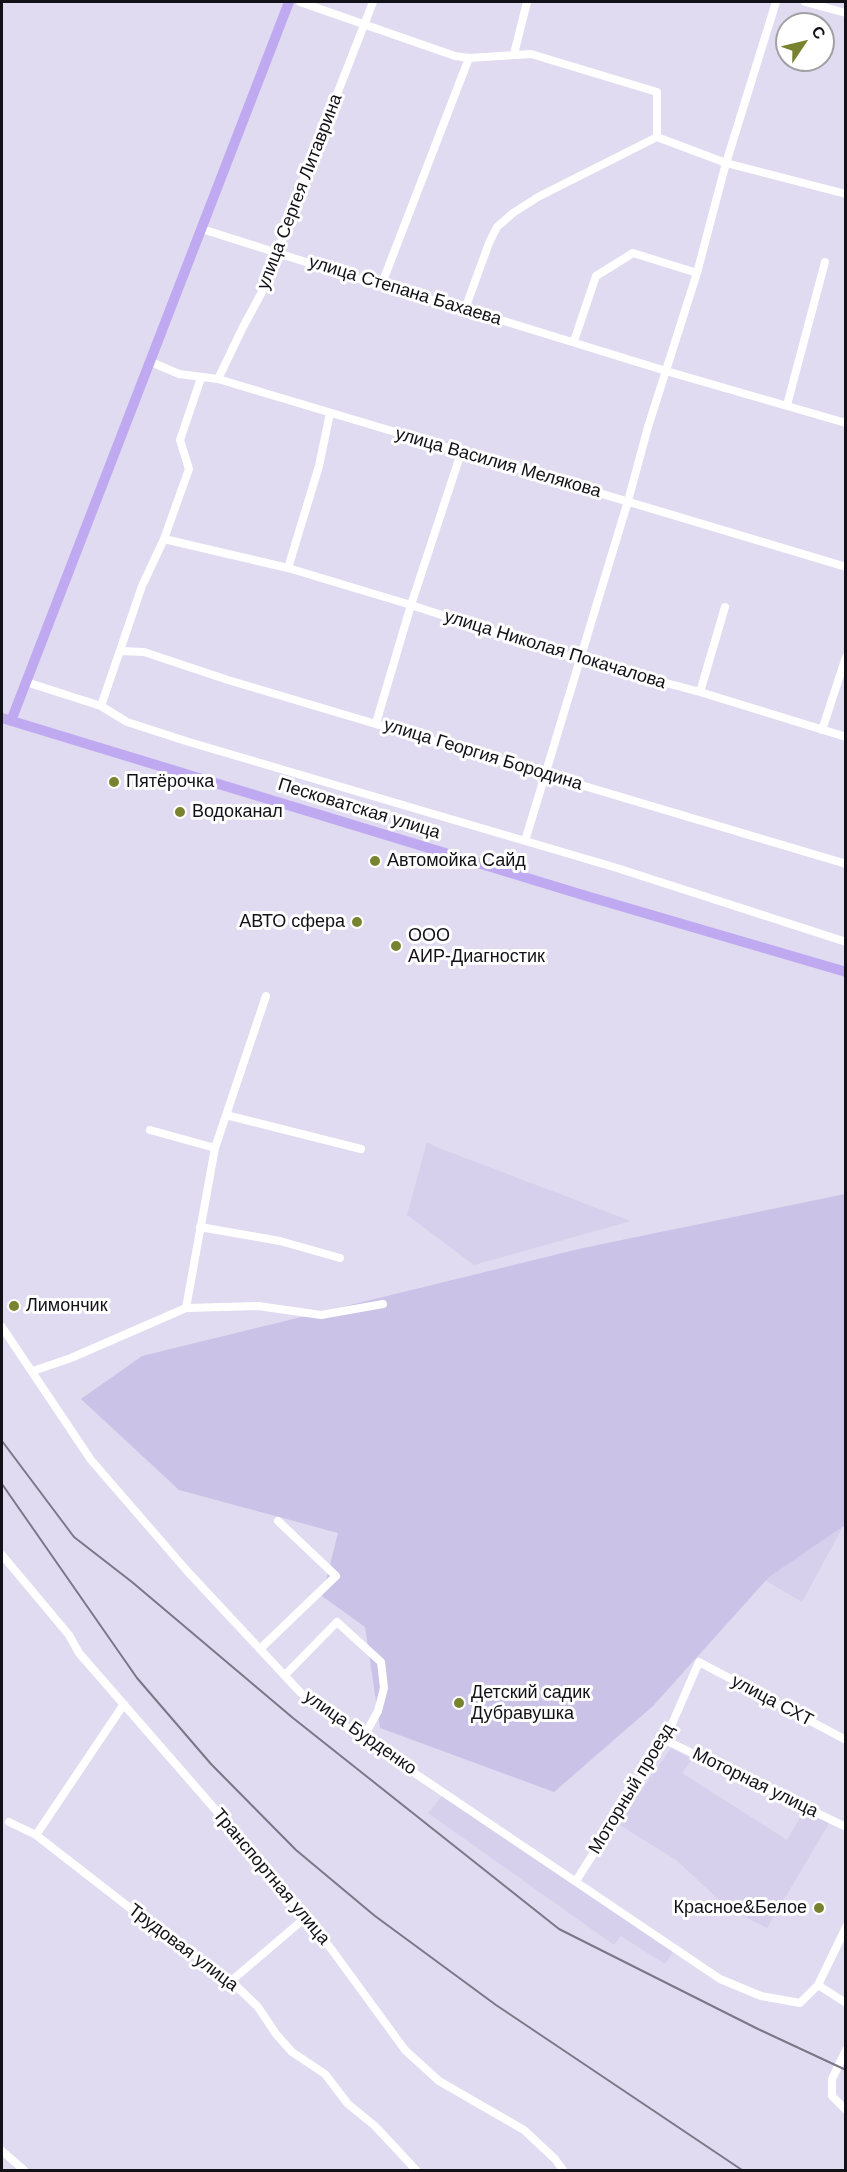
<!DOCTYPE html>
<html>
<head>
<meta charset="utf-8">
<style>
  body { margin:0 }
  #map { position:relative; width:847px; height:2172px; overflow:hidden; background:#e0dbf1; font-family:Helvetica,sans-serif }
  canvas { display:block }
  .frame { position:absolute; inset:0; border:3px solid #131118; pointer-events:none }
  .north { position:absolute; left:775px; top:12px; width:60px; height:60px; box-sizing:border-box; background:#fff; border:2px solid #a1a0a3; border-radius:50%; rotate:55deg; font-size:16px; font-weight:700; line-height:24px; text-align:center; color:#131118 }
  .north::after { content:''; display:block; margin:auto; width:21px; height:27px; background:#79822e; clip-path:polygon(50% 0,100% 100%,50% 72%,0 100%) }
</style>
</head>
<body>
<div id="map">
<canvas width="847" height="2172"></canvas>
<div class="frame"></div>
<div class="north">С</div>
</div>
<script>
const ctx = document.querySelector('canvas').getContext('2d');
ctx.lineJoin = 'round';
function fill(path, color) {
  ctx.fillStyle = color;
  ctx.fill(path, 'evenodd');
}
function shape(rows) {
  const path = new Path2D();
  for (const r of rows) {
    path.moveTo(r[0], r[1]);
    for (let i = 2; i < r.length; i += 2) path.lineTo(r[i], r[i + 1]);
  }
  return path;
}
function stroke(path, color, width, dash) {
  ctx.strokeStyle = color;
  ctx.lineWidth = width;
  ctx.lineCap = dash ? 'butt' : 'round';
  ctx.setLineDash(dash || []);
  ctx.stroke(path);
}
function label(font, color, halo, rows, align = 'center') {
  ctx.font = font + ' Helvetica,sans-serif';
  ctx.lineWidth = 6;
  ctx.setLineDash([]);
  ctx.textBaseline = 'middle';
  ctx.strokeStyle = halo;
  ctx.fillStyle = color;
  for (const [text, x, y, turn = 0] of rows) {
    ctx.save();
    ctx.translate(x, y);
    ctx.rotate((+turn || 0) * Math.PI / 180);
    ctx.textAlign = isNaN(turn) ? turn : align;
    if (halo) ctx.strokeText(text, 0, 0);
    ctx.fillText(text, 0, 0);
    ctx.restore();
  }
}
fill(shape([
  [427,1142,439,1148,631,1221,474,1265,407,1215],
  [845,1523,802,1602,763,1579],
  [671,1748,692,1759,682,1773,787,1840,805,1809,830,1822,767,1928,729,1909,676,1860,618,1824],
  [443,1795,674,1951,665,1964,621,1936,614,1945,428,1813]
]), '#d6d0ed');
fill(shape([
  [845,1194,845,1525,769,1577,653,1706,554,1792,380,1728,365,1627,322,1596,338,1533,179,1490,81,1399,142,1356,583,1248]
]), '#cbc3e7');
stroke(shape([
  [300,2,455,56,469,58,531,54,657,92,657,137],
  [805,2,846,13],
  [514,54,527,2],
  [202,229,381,286,465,309,666,371,846,423],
  [381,286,469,58],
  [465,309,489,243,497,227,513,213,538,197,657,137,726,163,846,194],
  [574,341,596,276,633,253,697,273],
  [151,362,179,374,218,379,846,567],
  [218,379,243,327,262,292,278,253,296,199,373,2],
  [787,405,825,262],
  [164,539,288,568,411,605,580,660,700,692,846,737],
  [288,568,319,466,330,413],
  [121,651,144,652,228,680,846,864],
  [26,682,101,706,127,722,189,742,617,868,846,942],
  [700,692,725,607],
  [101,706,142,586,164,539,189,469,180,440,201,378],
  [376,723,411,605,461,453],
  [822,730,846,657],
  [525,841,628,501,648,427,697,273,726,163,776,2],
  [226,1115,361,1149],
  [150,1130,215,1148],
  [200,1227,280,1241,340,1258],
  [186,1308,215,1148,266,996],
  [2,1327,91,1460,188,1572,300,1692,324,1712,720,1979,761,1996,800,2003,818,1985,846,1927],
  [33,1371,71,1358,186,1308,258,1306,321,1315,383,1304],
  [2,1555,69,1635,79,1653,247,1846,332,1950,405,2050,439,2081,524,2130,555,2159,563,2170],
  [260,1649,336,1576,278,1521],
  [285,1675,337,1622,381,1662,384,1688,378,1711,363,1738],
  [665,1740,846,1827],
  [9,1822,36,1835,135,1912,231,1981,258,2007,276,2034,292,2052,325,2074,348,2104,375,2126,416,2170],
  [36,1835,124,1704],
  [576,1881,665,1740,699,1662,846,1740],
  [231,1981,305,1918],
  [818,1985,846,2003],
  [846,2050,832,2079,832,2096,846,2110],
  [2,2151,24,2170]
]), '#fff', 8);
stroke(shape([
  [2,718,583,895,846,972],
  [11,721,289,2]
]), '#bfa9f1', 10);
stroke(shape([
  [2,1441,74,1537,132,1582,293,1718,559,1929,758,2029,846,2070],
  [2,1484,137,1678,211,1764,296,1850,375,1916,496,2005,742,2170]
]), '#7b7786', 2);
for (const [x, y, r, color] of [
  [114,782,6,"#79822e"],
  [180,812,6,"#79822e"],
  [375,861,6,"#79822e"],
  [357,922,6,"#79822e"],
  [396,946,6,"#79822e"],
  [14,1306,6,"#79822e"],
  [459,1703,6,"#79822e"],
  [819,1908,6,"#79822e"]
]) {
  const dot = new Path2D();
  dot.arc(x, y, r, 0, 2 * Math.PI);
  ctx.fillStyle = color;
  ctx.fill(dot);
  stroke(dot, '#fff', 2);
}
label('18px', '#131118', '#fff', [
  ["улица Сергея Литаврина",300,192,-69],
  ["улица Степана Бахаева",405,291,17],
  ["улица Василия Мелякова",498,463,16],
  ["улица Николая Покачалова",555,650,17],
  ["улица Георгия Бородина",483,755,17],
  ["Песковатская улица",359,809,17],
  ["улица СХТ",772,1701,28],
  ["улица Бурденко",360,1733,35],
  ["Моторная улица",755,1783,26],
  ["Моторный проезд",632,1789,-59],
  ["Транспортная улица",271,1877,50],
  ["Трудовая улица",183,1948,37]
]);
label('18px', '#131118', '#fff', [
  ["Пятёрочка",126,782],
  ["Водоканал",192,812],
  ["Автомойка Сайд",387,861],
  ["АВТО сфера",345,922,"right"],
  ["ООО",408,936],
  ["АИР-Диагностик",408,957],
  ["Лимончик",26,1306],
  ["Детский садик",471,1693],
  ["Дубравушка",471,1714],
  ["Красное&Белое",807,1908,"right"]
], 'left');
</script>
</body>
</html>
